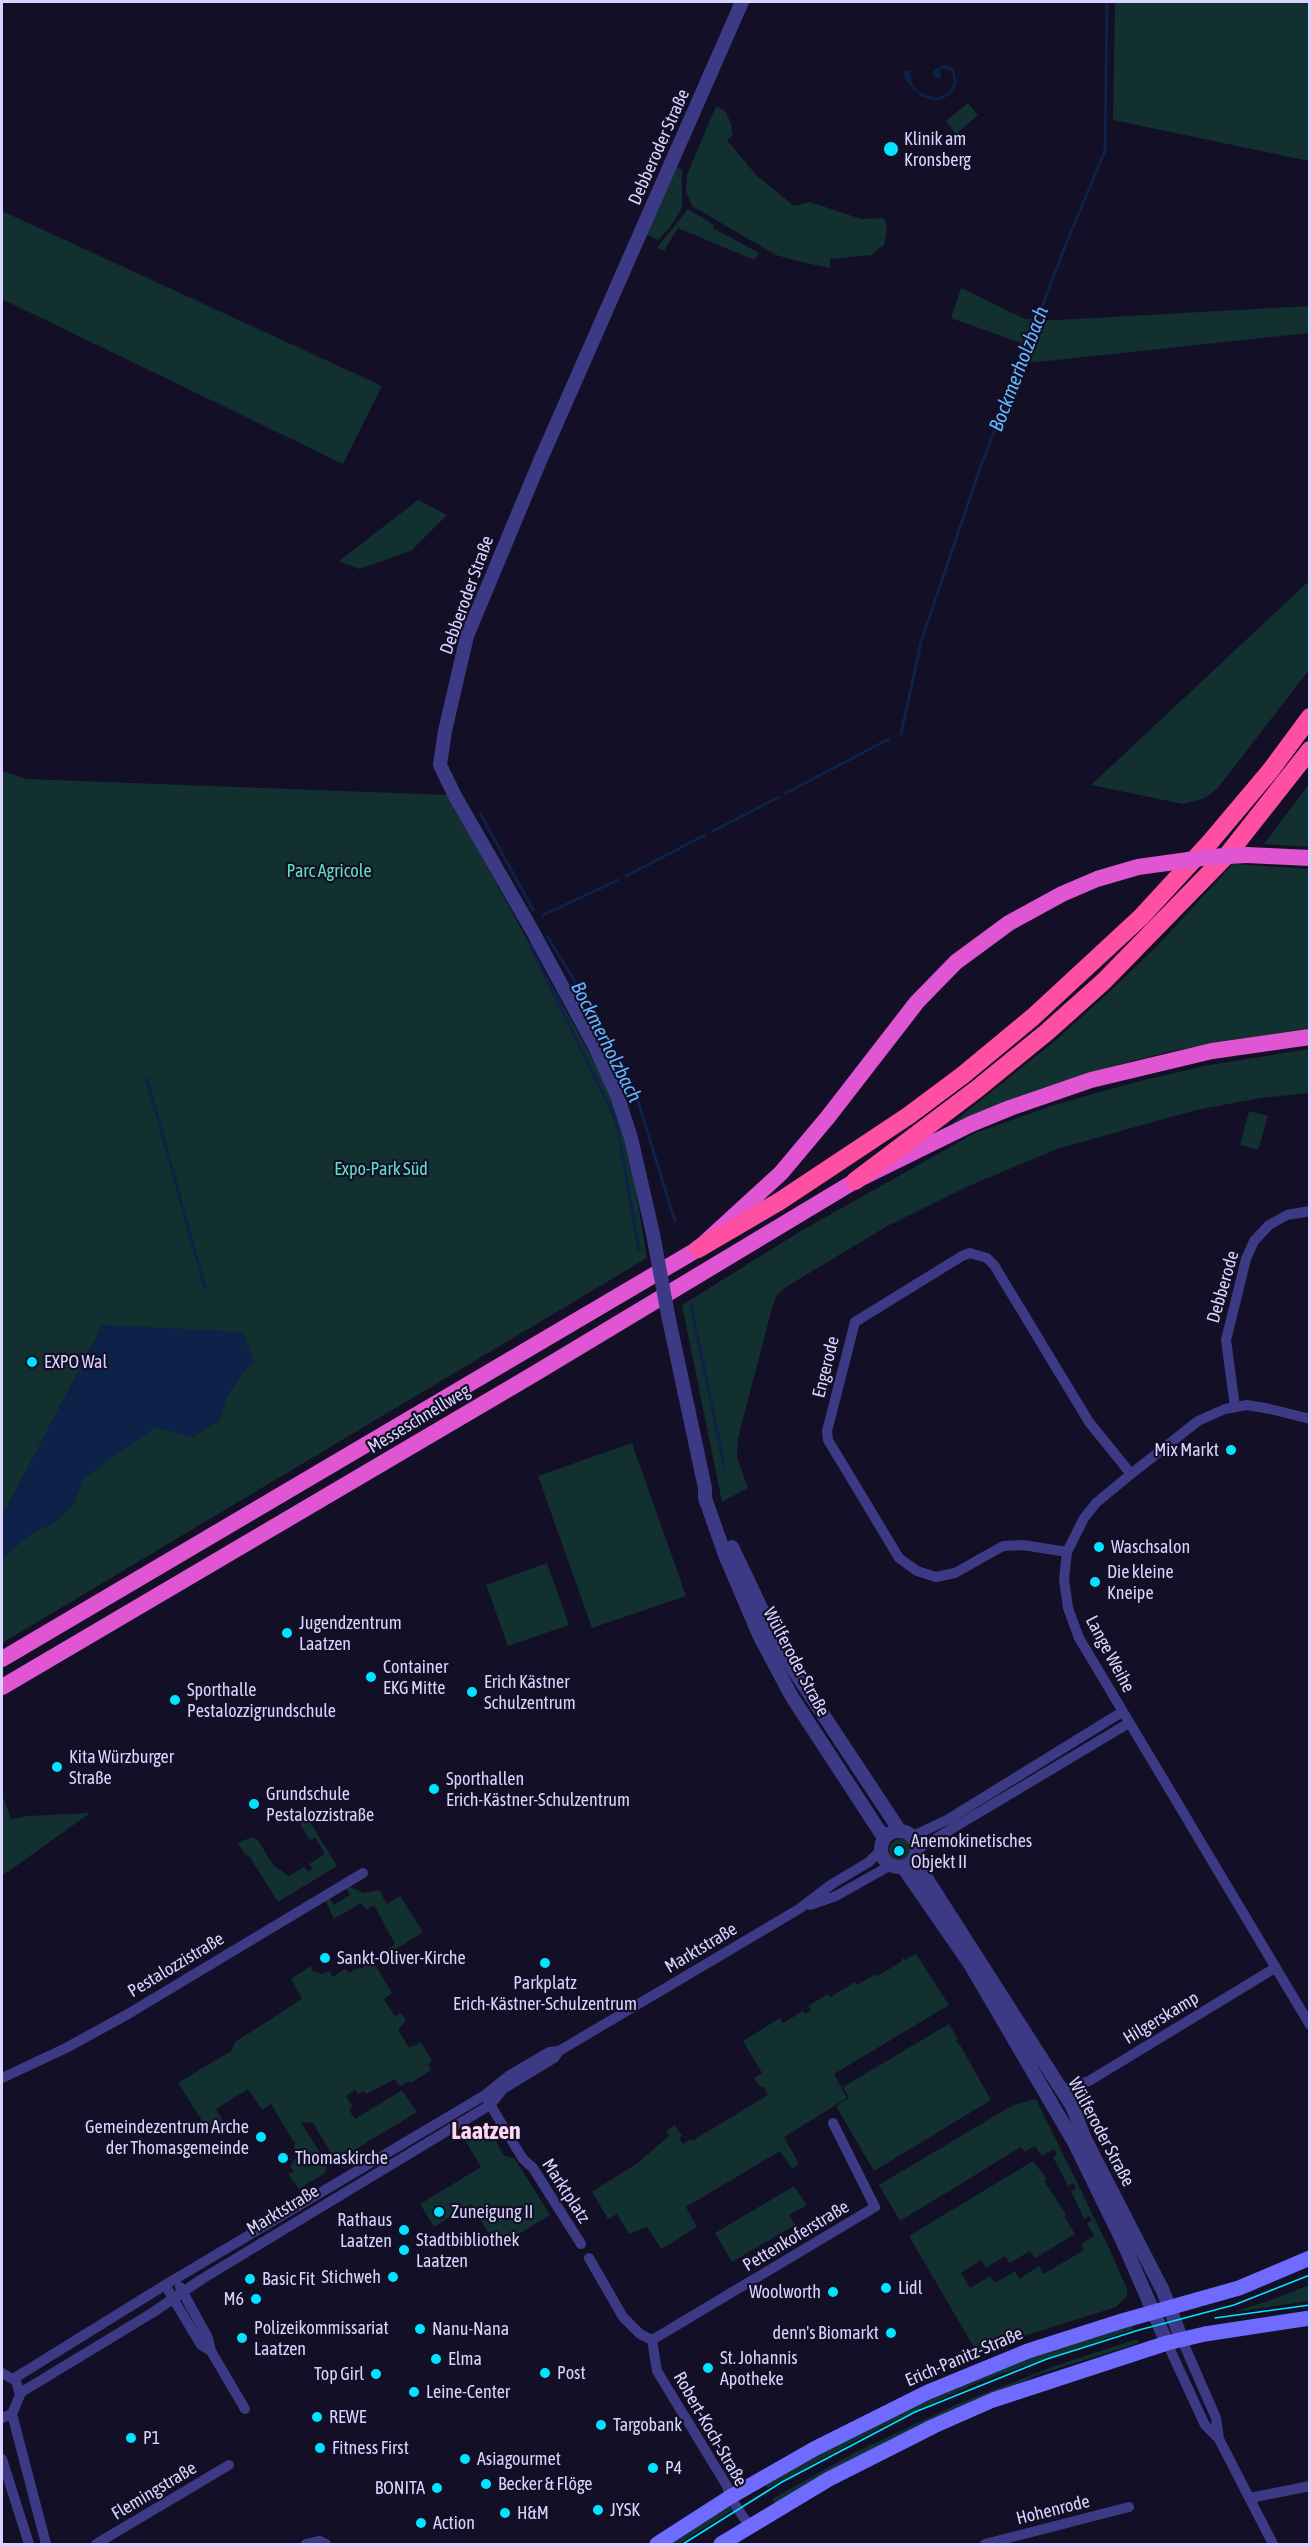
<!DOCTYPE html>
<html>
<head>
<meta charset="utf-8">
<style>
  body { margin:0 }
  #map { position:relative; width:1311px; height:2546px; overflow:hidden; background:#130f26; font-family:"Asap Condensed",sans-serif }
  canvas { display:block }
  .frame { position:absolute; inset:0; border:3px solid #d9d4ff; pointer-events:none }
</style>
</head>
<body>
<div id="map">
<canvas width="1311" height="2546"></canvas>
<div class="frame"></div>
</div>
<script>
const ctx = document.querySelector('canvas').getContext('2d');
ctx.lineJoin = 'round';
function fill(path, color) {
  ctx.fillStyle = color;
  ctx.fill(path, 'evenodd');
}
function shape(rows) {
  const path = new Path2D();
  for (const r of rows) {
    if (r.length === 3) {
      path.moveTo(r[0] + r[2], r[1]);
      path.arc(r[0], r[1], r[2], 0, 2 * Math.PI);
      continue;
    }
    path.moveTo(r[0], r[1]);
    for (let i = 2; i < r.length; i += 2) path.lineTo(r[i], r[i + 1]);
  }
  return path;
}
function stroke(path, color, width, dash) {
  ctx.strokeStyle = color;
  ctx.lineWidth = width;
  ctx.lineCap = dash ? 'butt' : 'round';
  ctx.setLineDash(dash || []);
  ctx.stroke(path);
}
function label(font, color, halo, rows, align = 'center') {
  ctx.font = font + ' "Asap Condensed",sans-serif';
  ctx.lineWidth = 4.5;
  ctx.setLineDash([]);
  ctx.textBaseline = 'middle';
  ctx.strokeStyle = halo;
  ctx.fillStyle = color;
  for (const [text, x, y, turn = 0] of rows) {
    ctx.save();
    ctx.translate(x, y);
    ctx.rotate((+turn || 0) * Math.PI / 180);
    ctx.textAlign = isNaN(turn) ? turn : align;
    if (halo) ctx.strokeText(text, 0, 0);
    ctx.fillText(text, 0, 0);
    ctx.restore();
  }
}
fill(shape([
  [1115,2,1309,2,1309,161,1113,120],
  [968,103,978,115,956,134,946,121],
  [716,106,725,111,730,121,733,135,727,140,756,175,794,206,810,202,861,219,884,218,887,228,884,245,871,255,830,259,830,268,801,262,776,255,692,206,686,191,687,175],
  [675,166,682,170,682,208,671,226,658,240,645,234],
  [688,209,714,225,713,228,759,253,754,260,678,228,664,251,657,248],
  [2,211,382,386,343,464,2,299],
  [961,288,1025,319,1057,320,1309,306,1309,333,1028,363,1021,343,951,318],
  [418,500,447,515,411,551,359,569,339,561],
  [1309,581,1309,670,1217,789,1205,798,1183,804,1091,785],
  [2,771,27,779,448,795,599,1071,616,1110,631,1161,647,1258,2,1643,2,1559,31,1533,54,1523,73,1504,84,1477,156,1427,192,1437,219,1421,226,1398,243,1371,254,1361,103,1325,2,1517],
  [1309,784,1309,847,1264,844],
  [1233,864,1309,869,1309,1030,1240,1039,1168,1052,1117,1065,1015,1098,951,1124,1056,1040,1108,993,1157,946],
  [1309,1049,1309,1093,1261,1098,1196,1110,1057,1149,971,1185,889,1225,786,1287,777,1295,772,1308,738,1438,737,1457,748,1488,722,1502,682,1305,801,1231,975,1133,1051,1106,1132,1083,1204,1066],
  [1249,1111,1268,1116,1258,1150,1240,1145],
  [632,1443,686,1596,592,1628,538,1476],
  [547,1563,569,1625,508,1646,486,1585],
  [2,1794,11,1819,28,1816,90,1813,2,1876],
  [302,1809,337,1866,278,1902,249,1856,245,1854,238,1843,252,1837,258,1840,273,1865,289,1876,304,1867,308,1872,313,1869,309,1864,325,1854,315,1838,310,1840,294,1814],
  [900,1850,11],
  [343,1884,364,1893,379,1890,387,1904,400,1896,423,1932,374,1963,392,1993,384,1999,395,2016,401,2013,406,2021,398,2029,409,2048,421,2042,432,2061,428,2064,431,2070,411,2083,409,2081,400,2086,395,2079,366,2094,364,2091,358,2094,355,2090,346,2096,353,2107,349,2110,355,2119,402,2090,417,2112,336,2161,313,2123,301,2122,327,2164,325,2173,299,2189,288,2174,294,2172,290,2166,298,2155,294,2153,295,2141,293,2141,271,2104,262,2110,248,2089,216,2109,225,2125,211,2135,178,2083,231,2051,235,2042,302,1999,291,1979,311,1966,313,1971,322,1974,329,1971,333,1977,345,1969,349,1973,358,1968,360,1969,395,1944,374,1905,366,1910,361,1903,334,1919,323,1896,327,1894,334,1905,350,1895],
  [916,1954,949,2005,834,2074,847,2098,784,2137,799,2164,792,2169,780,2151,686,2207,697,2227,661,2249,647,2227,629,2234,617,2214,608,2219,592,2192,639,2162,669,2136,666,2131,675,2125,682,2136,679,2138,683,2144,691,2139,692,2141,768,2095,763,2086,760,2087,754,2078,762,2073,743,2041,780,2018,783,2023,803,2011,806,2014,811,2010,808,2006,828,1994,830,1997,855,1982,857,1985,876,1974,877,1976,901,1962,903,1958,905,1960],
  [949,2024,958,2039,955,2041,960,2045,991,2100,874,2171,836,2106,849,2098,843,2087],
  [1036,2099,1109,2248,1127,2289,1127,2296,1116,2307,976,2351,909,2236,1033,2161,1047,2179,1044,2181,1066,2214,1064,2216,1075,2234,1035,2258,1030,2251,1010,2263,1005,2256,986,2268,981,2260,961,2273,970,2288,990,2276,995,2283,1015,2271,1019,2279,1039,2266,1044,2274,1084,2250,1081,2244,1094,2236,1087,2223,1092,2220,1089,2216,1084,2219,1071,2191,1076,2188,1073,2183,1068,2186,1053,2157,1057,2154,1054,2149,1042,2156,1035,2146,1025,2152,1021,2147,900,2221,879,2185,1013,2105],
  [471,2137,496,2141,503,2155,515,2159,550,2215,497,2247,471,2204,434,2227,420,2204,481,2167,465,2140],
  [794,2186,807,2205,789,2215,795,2225,732,2262,715,2233],
  [1309,2285,1309,2301,1234,2312,1274,2299],
  [1132,2324,1134,2329,981,2381,881,2427,768,2488,765,2483,877,2421,1021,2360],
  [1137,2339,1139,2343,1037,2375,775,2505,772,2499,856,2452,960,2403,1055,2366],
  [728,2505,732,2510,679,2544,667,2544]
]), '#12302f');
fill(shape([
  [943,65,950,66,954,70,957,84,950,95,937,101,922,97,915,91,905,79,903,71,910,71,912,84,918,92,937,98,949,92,954,81,952,72,943,68,940,69,941,78,935,78,933,71],
  [103,1325,242,1332,254,1361,243,1371,226,1398,219,1421,192,1437,156,1427,85,1477,73,1504,54,1523,31,1533,2,1559,2,1517]
]), '#0c2248');
stroke(shape([
  [901,734,921,642,979,471,1066,244,1105,151,1107,2],
  [786,793,889,739],
  [480,813,533,910],
  [713,831,779,797],
  [626,876,705,835],
  [543,915,618,880],
  [547,936,599,1020,636,1095,675,1221],
  [530,945,616,1120,639,1250],
  [147,1079,205,1288],
  [691,1306,725,1469]
]), '#0c2248', 3);
stroke(shape([
  [1235,1407,1226,1340,1246,1259,1254,1241,1269,1225,1287,1215,1310,1211],
  [1310,1419,1270,1409,1247,1405,1225,1409,1198,1421,1131,1474,1096,1503,1084,1518,1067,1552,1064,1579,1068,1608,1079,1638,1310,2025],
  [1067,1552,1023,1545,1003,1546,955,1573,936,1577,917,1571,899,1558,828,1440,827,1431,855,1322,962,1256,970,1253,987,1258,994,1265,1089,1422,1131,1474],
  [913,1836,947,1820,1122,1712],
  [918,1849,1129,1723],
  [810,1905,836,1896,891,1865],
  [2,2078,66,2048,128,2014,363,1873],
  [1061,2090,1089,2081,1275,1968],
  [488,2101,512,2141,523,2159,533,2168,581,2244],
  [589,2258,623,2317,640,2334,652,2340,657,2371,727,2486,730,2497,750,2527],
  [165,2285,201,2345,211,2351],
  [180,2287,208,2338,211,2351,245,2409],
  [652,2340,875,2207,833,2123],
  [1182,2340,1216,2418,1219,2439],
  [1167,2343,1205,2425,1219,2439,1273,2544],
  [2,2373,16,2381,20,2395,12,2414,2,2418],
  [13,2379,165,2285,485,2095,510,2075,549,2052,559,2051],
  [20,2393,152,2313,202,2279,490,2105,503,2089,554,2058,559,2051,799,1909,832,1884,869,1862,881,1850],
  [12,2414,46,2544],
  [2,2459,29,2544],
  [1250,2498,1310,2486],
  [96,2544,229,2465],
  [306,2544,320,2541,326,2544],
  [985,2544,1129,2507]
]), '#3d3a85', 10);
stroke(shape([
  [653,1234,631,1138,617,1095,595,1047,533,932,455,796,440,765,445,731,467,636,540,461,742,2],
  [668,1315,705,1488,705,1498,725,1555,760,1637,792,1697,884,1838],
  [732,1547,772,1631,795,1672,900,1831],
  [899,1849,18],
  [914,1859,1072,2106,1085,2139,1163,2291,1182,2340],
  [903,1867,970,1964,1074,2142,1123,2242,1167,2343]
]), '#3d3a85', 14);
stroke(shape([
  [657,2544,730,2497,814,2449,928,2392,1028,2351,1122,2321,1239,2288,1310,2258],
  [721,2544,829,2479,934,2426,993,2400,1167,2343,1205,2334,1310,2318]
]), '#6f6bff', 15);
stroke(shape([
  [1247,855,1310,858],
  [2,1659,698,1249,781,1173,828,1117,917,1002,956,962,1009,923,1062,894,1097,879,1138,867,1167,863],
  [2,1687,534,1374,855,1181,971,1124,1010,1108,1091,1080,1212,1051,1310,1037]
]), '#e055d1', 16);
stroke(shape([
  [855,1181,977,1089,1047,1032,1104,981,1228,854,1310,750],
  [698,1249,780,1201,908,1116,963,1075,1033,1017,1141,917,1211,841,1270,771,1310,717]
]), '#ff4fa3', 18);
stroke(shape([
  [1215,2318,1310,2305],
  [683,2544,782,2482,915,2412,1047,2359,1139,2330,1234,2305,1310,2275]
]), '#00e5ff', 1.5);
stroke(shape([
  [653,1234,668,1315]
]), '#3d3a85', 14);
stroke(shape([
  [1167,863,1209,857,1247,855]
]), '#e055d1', 16);
for (const [x, y, r, color] of [
  [891,149,8,"#00e5ff"],
  [32,1362,6,"#00e5ff"],
  [1231,1450,6,"#00e5ff"],
  [1099,1547,6,"#00e5ff"],
  [1095,1582,6,"#00e5ff"],
  [287,1633,6,"#00e5ff"],
  [371,1677,6,"#00e5ff"],
  [472,1692,6,"#00e5ff"],
  [175,1700,6,"#00e5ff"],
  [57,1767,6,"#00e5ff"],
  [434,1789,6,"#00e5ff"],
  [254,1804,6,"#00e5ff"],
  [899,1851,6,"#00e5ff"],
  [325,1958,6,"#00e5ff"],
  [545,1963,6,"#00e5ff"],
  [261,2137,6,"#00e5ff"],
  [283,2158,6,"#00e5ff"],
  [439,2212,6,"#00e5ff"],
  [404,2230,6,"#00e5ff"],
  [404,2250,6,"#00e5ff"],
  [393,2277,6,"#00e5ff"],
  [250,2279,6,"#00e5ff"],
  [886,2288,6,"#00e5ff"],
  [833,2292,6,"#00e5ff"],
  [256,2299,6,"#00e5ff"],
  [420,2329,6,"#00e5ff"],
  [891,2333,6,"#00e5ff"],
  [242,2338,6,"#00e5ff"],
  [436,2359,6,"#00e5ff"],
  [708,2368,6,"#00e5ff"],
  [545,2373,6,"#00e5ff"],
  [376,2374,6,"#00e5ff"],
  [414,2392,6,"#00e5ff"],
  [317,2417,6,"#00e5ff"],
  [601,2425,6,"#00e5ff"],
  [131,2438,6,"#00e5ff"],
  [320,2448,6,"#00e5ff"],
  [465,2459,6,"#00e5ff"],
  [653,2468,6,"#00e5ff"],
  [486,2484,6,"#00e5ff"],
  [437,2488,6,"#00e5ff"],
  [598,2510,6,"#00e5ff"],
  [505,2513,6,"#00e5ff"],
  [421,2523,6,"#00e5ff"]
]) {
  const dot = new Path2D();
  dot.arc(x, y, r, 0, 2 * Math.PI);
  ctx.fillStyle = color;
  ctx.fill(dot);
  stroke(dot, '#130f26', 2);
}
label('18px', '#d9d4ff', '#130f26', [
  ["Klinik am",904,139],
  ["Kronsberg",904,160],
  ["EXPO Wal",44,1362],
  ["Mix Markt",1219,1450,"right"],
  ["Waschsalon",1111,1547],
  ["Die kleine",1107,1572],
  ["Kneipe",1107,1593],
  ["Jugendzentrum",299,1623],
  ["Laatzen",299,1644],
  ["Container",383,1667],
  ["EKG Mitte",383,1688],
  ["Erich Kästner",484,1682],
  ["Schulzentrum",484,1703],
  ["Sporthalle",187,1690],
  ["Pestalozzigrundschule",187,1711],
  ["Kita Würzburger",69,1757],
  ["Straße",69,1778],
  ["Sporthallen",446,1779],
  ["Erich-Kästner-Schulzentrum",446,1800],
  ["Grundschule",266,1794],
  ["Pestalozzistraße",266,1815],
  ["Anemokinetisches",911,1841],
  ["Objekt II",911,1862],
  ["Sankt-Oliver-Kirche",337,1958],
  ["Parkplatz",545,1983,"center"],
  ["Erich-Kästner-Schulzentrum",545,2004,"center"],
  ["Gemeindezentrum Arche",249,2127,"right"],
  ["der Thomasgemeinde",249,2148,"right"],
  ["Thomaskirche",295,2158],
  ["Zuneigung II",451,2212],
  ["Rathaus",392,2220,"right"],
  ["Laatzen",392,2241,"right"],
  ["Stadtbibliothek",416,2240],
  ["Laatzen",416,2261],
  ["Stichweh",381,2277,"right"],
  ["Basic Fit",262,2279],
  ["Lidl",898,2288],
  ["Woolworth",821,2292,"right"],
  ["M6",244,2299,"right"],
  ["Polizeikommissariat",254,2328],
  ["Laatzen",254,2349],
  ["Nanu-Nana",432,2329],
  ["denn's Biomarkt",879,2333,"right"],
  ["St. Johannis",720,2358],
  ["Apotheke",720,2379],
  ["Elma",448,2359],
  ["Post",557,2373],
  ["Top Girl",364,2374,"right"],
  ["Leine-Center",426,2392],
  ["REWE",329,2417],
  ["Targobank",613,2425],
  ["P1",143,2438],
  ["Fitness First",332,2448],
  ["Asiagourmet",477,2459],
  ["P4",665,2468],
  ["Becker & Flöge",498,2484],
  ["BONITA",425,2488,"right"],
  ["JYSK",610,2510],
  ["H&M",517,2513],
  ["Action",433,2523]
], 'left');
label('18px', '#d9d4ff', '#130f26', [
  ["Debberoder Straße",659,147,-66],
  ["Debberoder Straße",467,595,-70],
  ["Debberode",1223,1287,-74],
  ["Engerode",826,1367,-76],
  ["Messeschnellweg",419,1419,-31],
  ["Lange Weihe",1110,1654,62],
  ["Wülferoder Straße",796,1662,62],
  ["Marktstraße",701,1948,-31],
  ["Pestalozzistraße",176,1965,-31],
  ["Hilgerskamp",1161,2018,-31],
  ["Wülferoder Straße",1101,2132,62],
  ["Marktplatz",566,2191,57],
  ["Marktstraße",283,2210,-31],
  ["Pettenkoferstraße",796,2236,-31],
  ["Erich-Panitz-Straße",964,2357,-23],
  ["Robert-Koch-Straße",710,2429,60],
  ["Flemingstraße",154,2491,-31],
  ["Hohenrode",1053,2510,-14]
]);
label('18px', '#5fe0c0', '#130f26', [
  ["Parc Agricole",329,871],
  ["Expo-Park Süd",381,1169]
]);
label('italic 20px', '#62b6ff', '#130f26', [
  ["Bockmerholzbach",1019,369,-69],
  ["Bockmerholzbach",606,1042,63]
]);
label('bold 24px', '#ffd6f0', '#130f26', [
  ["Laatzen",486,2131]
]);
</script>
</body>
</html>
